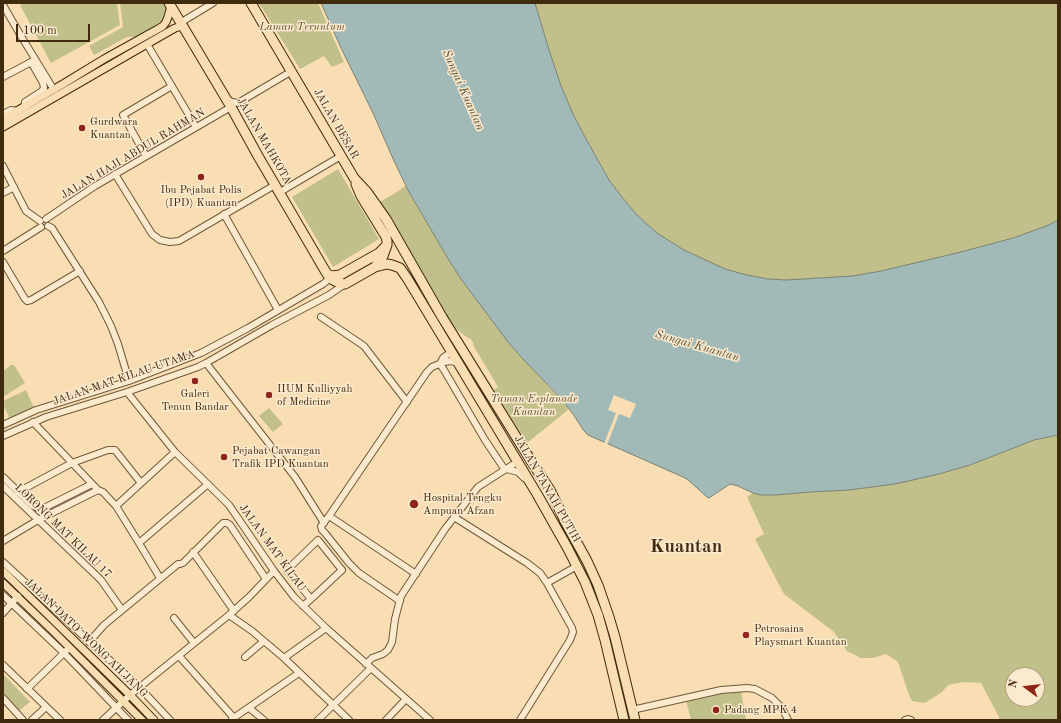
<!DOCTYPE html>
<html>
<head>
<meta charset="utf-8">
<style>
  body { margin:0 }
  #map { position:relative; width:1061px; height:723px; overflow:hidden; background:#f9deb3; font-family:"Old Standard TT",serif }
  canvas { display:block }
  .frame { position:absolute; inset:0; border:4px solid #402b0f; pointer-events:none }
  .north { position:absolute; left:1005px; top:667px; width:40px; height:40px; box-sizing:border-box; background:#fbeace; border:1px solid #b09e82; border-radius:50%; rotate:285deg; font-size:11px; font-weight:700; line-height:16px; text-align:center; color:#402b0f }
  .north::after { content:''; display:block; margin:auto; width:14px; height:18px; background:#8f2418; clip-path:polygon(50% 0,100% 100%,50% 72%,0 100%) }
  .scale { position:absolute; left:16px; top:24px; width:74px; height:18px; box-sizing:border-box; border:2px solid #402b0f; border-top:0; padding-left:5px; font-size:12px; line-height:14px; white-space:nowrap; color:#402b0f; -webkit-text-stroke:3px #fbeace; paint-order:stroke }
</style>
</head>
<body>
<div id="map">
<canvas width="1061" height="723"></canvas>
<div class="frame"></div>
<div class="north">N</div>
<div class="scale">100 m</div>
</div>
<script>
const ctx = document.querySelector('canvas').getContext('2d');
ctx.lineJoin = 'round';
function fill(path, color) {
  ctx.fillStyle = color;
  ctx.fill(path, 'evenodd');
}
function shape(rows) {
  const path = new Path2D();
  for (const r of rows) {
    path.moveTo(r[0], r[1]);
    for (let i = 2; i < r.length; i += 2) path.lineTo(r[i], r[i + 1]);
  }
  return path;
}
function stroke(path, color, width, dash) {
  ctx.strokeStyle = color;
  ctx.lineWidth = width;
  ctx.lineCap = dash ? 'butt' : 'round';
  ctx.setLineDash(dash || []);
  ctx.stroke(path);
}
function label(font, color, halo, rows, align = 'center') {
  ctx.font = font + ' "Old Standard TT",serif';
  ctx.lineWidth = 3;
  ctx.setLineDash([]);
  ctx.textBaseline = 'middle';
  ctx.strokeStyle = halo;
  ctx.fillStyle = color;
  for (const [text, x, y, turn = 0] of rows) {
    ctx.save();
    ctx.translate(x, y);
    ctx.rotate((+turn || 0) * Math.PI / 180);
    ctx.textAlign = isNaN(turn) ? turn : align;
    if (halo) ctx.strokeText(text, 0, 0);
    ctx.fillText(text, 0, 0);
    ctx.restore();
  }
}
fill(shape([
  [23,3,117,3,120,25,51,63,20,5],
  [120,3,166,3,168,7,163,23,138,37,127,37,94,55,89,46,123,27],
  [259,3,318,3,344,62,332,67,324,56,300,69],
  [535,3,1058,3,1058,221,1049,225,1013,238,961,252,881,271,853,276,786,280,768,279,747,275,725,269,684,250,657,233,637,215,622,197,609,180,585,137,574,116,561,86,550,53],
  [338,169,379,239,333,267,292,197],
  [406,185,414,201,438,242,461,279,508,342,523,359,569,409,527,443,494,390,498,387,473,345,474,344,470,338,468,338,452,326,378,203,397,192],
  [11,365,14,365,25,383,3,397,3,371],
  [26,390,34,408,10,419,3,404,3,401],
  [269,408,283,424,273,432,259,416],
  [1058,435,1058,720,999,720,999,717,981,683,964,682,948,685,942,692,925,703,912,701,908,692,898,662,886,654,873,658,861,658,847,651,834,632,784,594,755,539,764,534,747,497,753,493,761,495,776,495,810,492,849,490,895,484,939,474,970,465,1034,440],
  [1013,675,1037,675,1037,699,1013,699],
  [3,674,30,702,19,711,3,695],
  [724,691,741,691,746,720,691,720,686,700]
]), '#c1c08a');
const water = shape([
  [321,3,535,3,550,53,561,86,574,116,585,137,609,180,622,197,637,215,657,233,684,250,725,269,747,275,768,279,786,280,853,276,881,271,961,252,1013,238,1049,225,1058,220,1058,435,1034,440,970,465,939,474,895,484,849,490,810,492,776,495,761,495,753,493,738,486,730,484,709,498,707,497,687,479,683,477,588,435,584,431,573,414,564,402,523,359,508,342,461,279,447,257,409,192,394,161,373,113,341,48,321,3]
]);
fill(water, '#a1bab7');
stroke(water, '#7a8174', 1);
fill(shape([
  [614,395,636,404,630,418,619,414,607,445,604,444,616,413,608,410]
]), '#f9deb3');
const minor = shape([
  [3,5,21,36,54,90],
  [180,23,213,3],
  [147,44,196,127],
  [3,77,33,61],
  [227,99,232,102,238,103,292,71],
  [24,108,25,102,42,91,44,88,43,83,31,62],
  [3,114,11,110,18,111],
  [146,156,123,115,172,86],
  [3,166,26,211,40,221],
  [115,174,152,234,160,240,170,242,179,241,275,185],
  [280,192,341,156],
  [3,193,14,187],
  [224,214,278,310],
  [46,219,95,186,231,107],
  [48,226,52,228,99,302,111,326,118,344,129,381],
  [3,251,41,227],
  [3,262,25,299,27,301,31,300,80,271],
  [321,317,364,346,407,402],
  [206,363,295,477,324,523],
  [440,364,444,370,485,440,505,470],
  [440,364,443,358,447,355,452,353],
  [127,392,175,452,229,505,274,571,294,597,326,628,430,720],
  [33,422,98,490,103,492,116,506,139,543,160,578],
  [3,425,36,410,129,381,201,353,248,328,323,284,328,280,327,274],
  [3,436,46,417,127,392,198,367,206,363,272,325,329,295,345,284],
  [507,469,518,472,524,478],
  [3,477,33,506,38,508,44,508,92,484],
  [3,486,101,580,122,610],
  [18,492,72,463,108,450,115,450,141,483],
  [116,506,175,452],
  [329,516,416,574],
  [454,517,527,563,540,573,547,583,572,628,573,632,570,640,520,720],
  [3,541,38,520,98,490],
  [139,543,208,484],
  [193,552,234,611],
  [3,562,140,688,170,720],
  [547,583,577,566],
  [3,595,64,653,128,720],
  [400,601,359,573,349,563,325,533,322,530,321,526,329,516,427,372,432,367,444,362,451,361,458,363],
  [303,606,311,599,342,570,318,540,287,570,311,599],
  [3,613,18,596],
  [229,615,252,631,284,658,349,720],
  [174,618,194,643],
  [89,642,104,625,178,564,180,564,183,563,223,523,227,523,230,525,266,579],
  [179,656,234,718],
  [245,657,264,641],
  [284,658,326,628],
  [366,664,372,658,383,654,388,650,392,642,395,619,401,596,445,529,478,487,517,462],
  [3,665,60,720],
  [27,689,66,651],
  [3,698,23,720],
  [249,708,264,720],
  [632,710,721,690,747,688,755,689,772,698,782,708,788,720],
  [232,719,299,673],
  [32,720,46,707],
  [103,720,130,695,229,615,249,597,274,571],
  [318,720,371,668],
  [386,720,406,699],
  [905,720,908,719,911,720]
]);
const major = shape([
  [3,119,63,84,104,59,158,29,163,26,166,22,168,17,171,6],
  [3,127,147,44,175,28,182,26],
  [3,571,130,695,154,720],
  [3,583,52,630,142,720]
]);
const highway = shape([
  [169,3,231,107,258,156,327,274,333,280,339,283,345,284,375,267,387,264,392,265,400,268,407,278,537,494,567,547,585,582,598,615,605,640,624,720],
  [251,3,354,178,367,192,386,219,442,317,533,464,550,490,565,521,587,561,598,585,609,617,615,637,635,720],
  [356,184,361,196,386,237,387,241,387,245,383,256,375,267],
  [327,274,332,276,340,275,379,253,386,246]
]);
stroke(minor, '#6e5838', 8);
stroke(major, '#402b0f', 9);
stroke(highway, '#402b0f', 11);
stroke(minor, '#fbeace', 6);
stroke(major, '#f9deb3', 7);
stroke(highway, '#f9deb3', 9);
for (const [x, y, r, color] of [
  [82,128,4,"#8f2418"],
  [201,177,4,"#8f2418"],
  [195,381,4,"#8f2418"],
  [269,395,4,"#8f2418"],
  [224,457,4,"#8f2418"],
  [414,504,5,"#8f2418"],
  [746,635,4,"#8f2418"],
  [716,710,4,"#8f2418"]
]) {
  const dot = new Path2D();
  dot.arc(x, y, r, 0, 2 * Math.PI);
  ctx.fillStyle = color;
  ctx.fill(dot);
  stroke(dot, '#fbeace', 1.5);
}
label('italic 11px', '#60502e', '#fbeace', [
  ["Laman Teruntum",302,27],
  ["Taman Esplanade",534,399],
  ["Kuantan",534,412]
]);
label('11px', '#402b0f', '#fbeace', [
  ["Gurdwara",90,122],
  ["Kuantan",90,135],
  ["Ibu Pejabat Polis",201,190,"center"],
  ["(IPD) Kuantan",201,203,"center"],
  ["IIUM Kulliyyah",277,389],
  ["of Medicine",277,402],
  ["Galeri",195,394,"center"],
  ["Tenun Bandar",195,407,"center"],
  ["Pejabat Cawangan",232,451],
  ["Trafik IPD Kuantan",232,464],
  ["Hospital Tengku",423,498],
  ["Ampuan Afzan",423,511],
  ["Petrosains",754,629],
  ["Playsmart Kuantan",754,642],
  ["Padang MPK 4",724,710]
], 'left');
label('11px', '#402b0f', '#fbeace', [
  ["JALAN BESAR",336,124,60],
  ["JALAN MAHKOTA",264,141,60],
  ["JALAN HAJI ABDUL RAHMAN",133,154,-31],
  ["JALAN MAT KILAU UTAMA",124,378,-19],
  ["JALAN TANAH PUTIH",547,489,60],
  ["LORONG MAT KILAU 17",63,531,44],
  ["JALAN MAT KILAU",272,548,54],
  ["JALAN DATO' WONG AH JANG",86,638,44]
]);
label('italic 12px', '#584f39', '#fbeace', [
  ["Sungai Kuantan",463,90,66],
  ["Sungai Kuantan",697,346,16]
]);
label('bold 19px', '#402b0f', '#fbeace', [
  ["Kuantan",686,547]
]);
</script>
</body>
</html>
